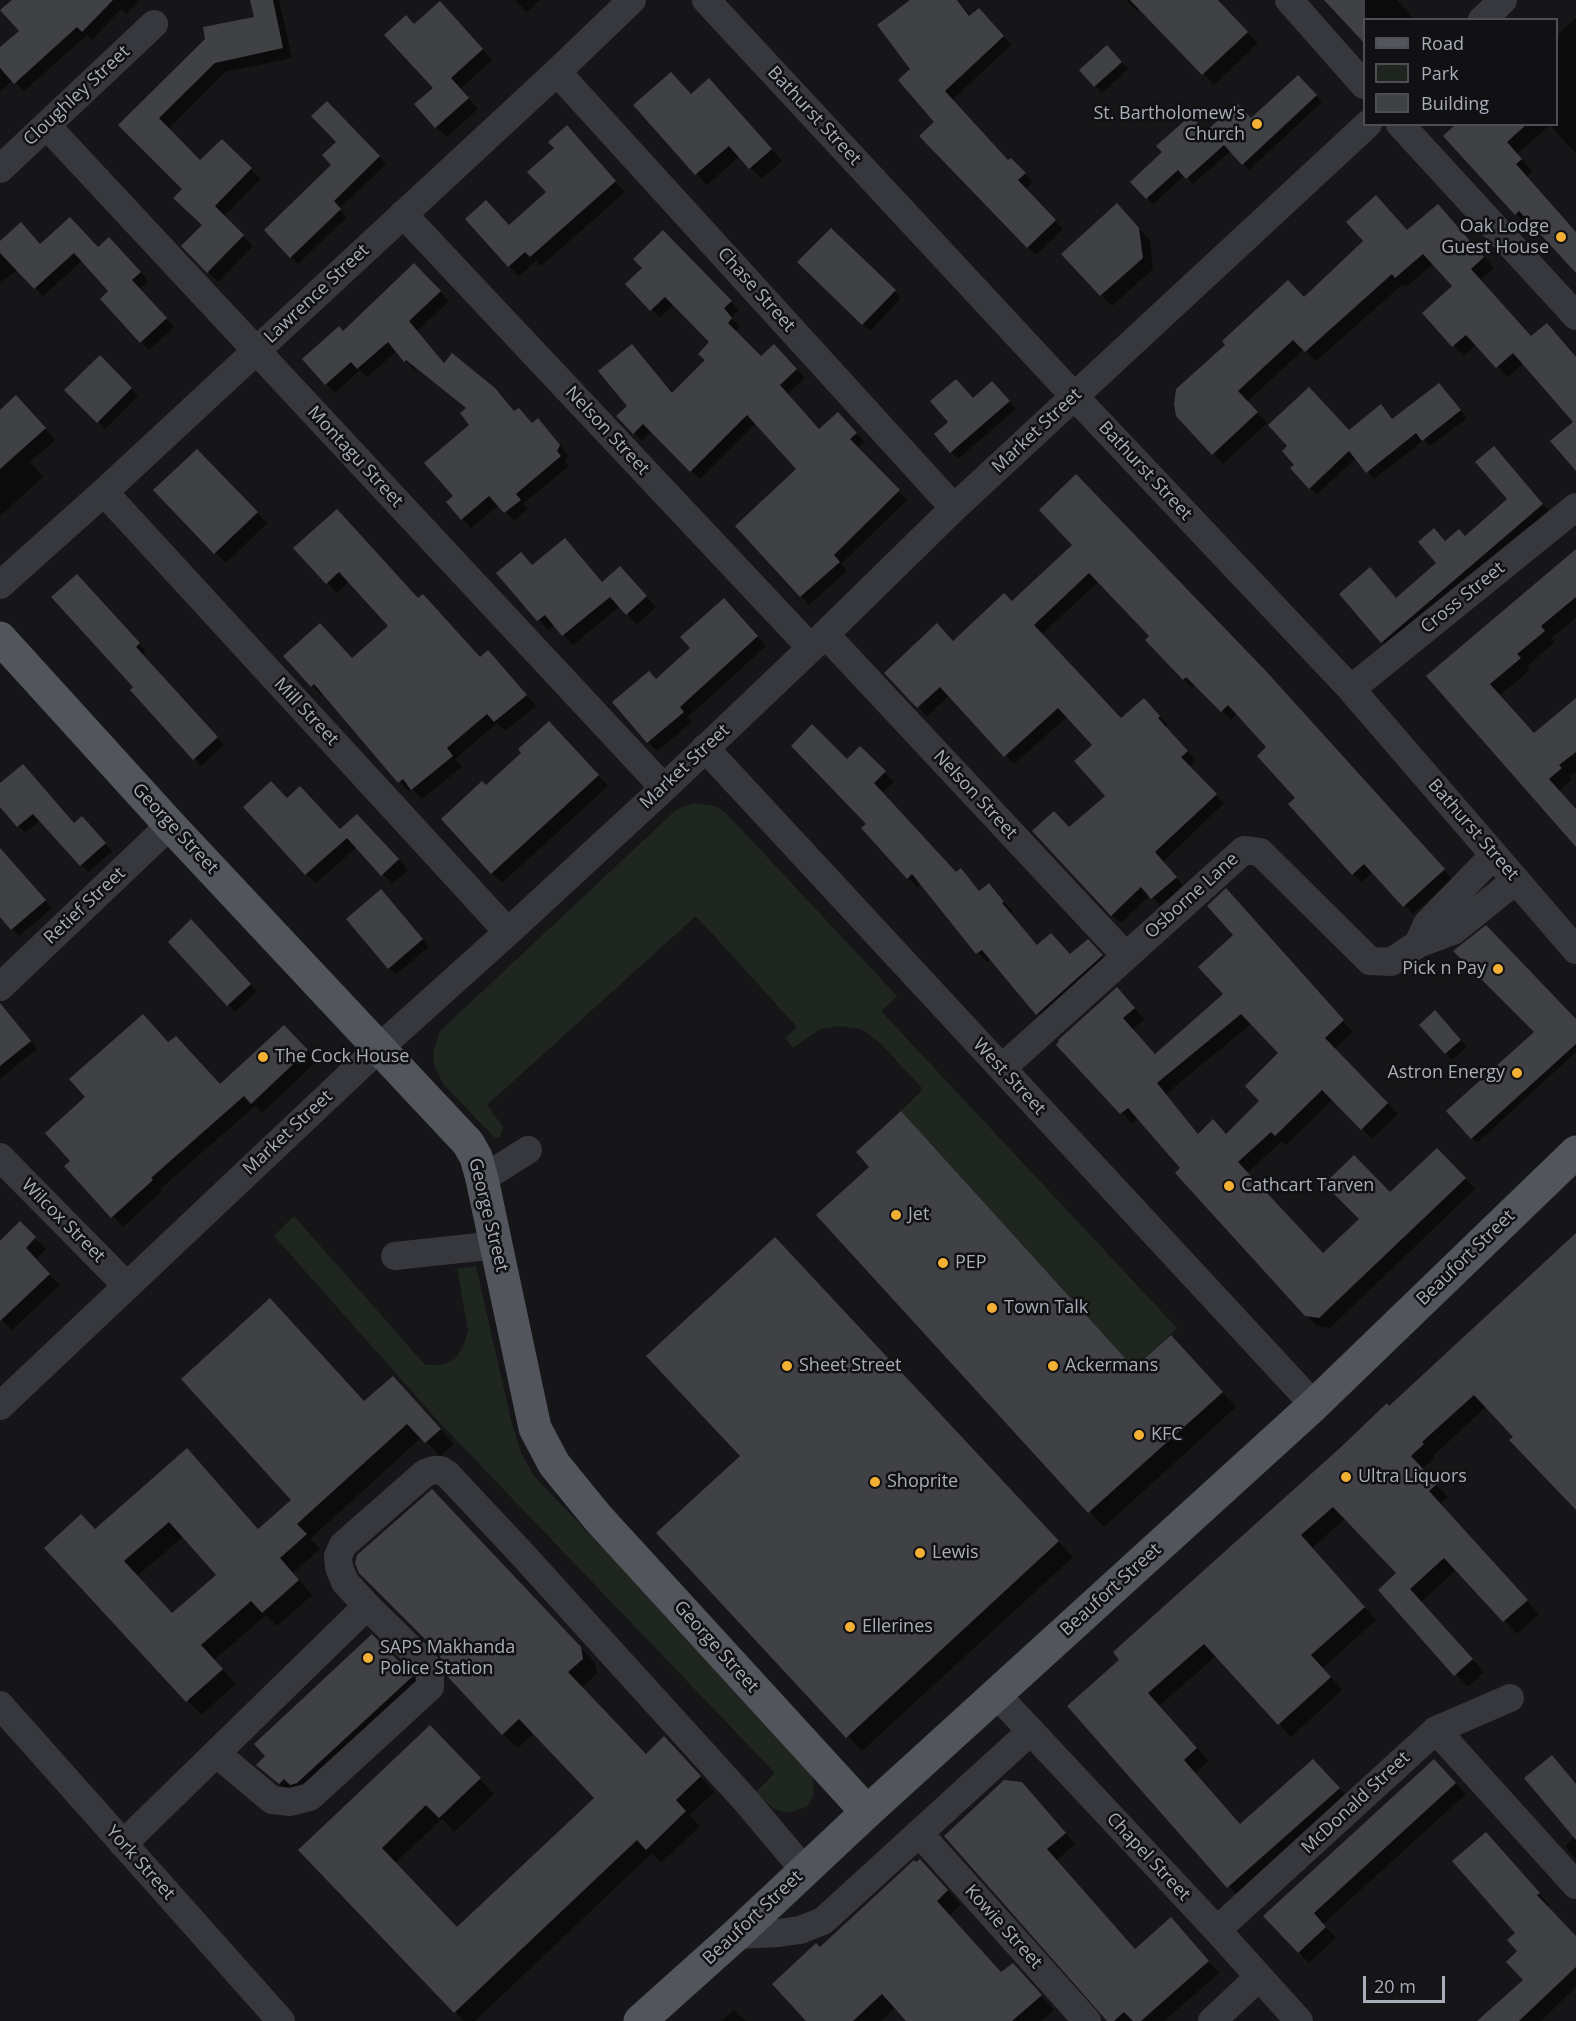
<!DOCTYPE html>
<html>
<head>
<meta charset="utf-8">
<style>
  body { margin:0 }
  #map { position:relative; width:1576px; height:2021px; overflow:hidden; background:#161618; font-family:"Open Sans",sans-serif }
  canvas { display:block }
  .legend { position:absolute; left:1363px; top:18px; width:195px; height:108px; box-sizing:border-box; background:#111113; border:2px solid #4d4f55; margin:0; padding:8px 10px; list-style:none; font-size:18px; color:#a8adb8 }
  .legend li { display:flex; align-items:center; gap:12px; height:30px }
  .legend b { width:30px; border:2px solid #4d4f55 }
  .scale { position:absolute; left:1363px; top:1976px; width:82px; height:27px; box-sizing:border-box; border:3px solid #a8adb8; border-top:0; padding-left:8px; font-size:18px; line-height:21px; white-space:nowrap; color:#a8adb8; -webkit-text-stroke:4px #111113; paint-order:stroke }
</style>
</head>
<body>
<div id="map">
<canvas width="1576" height="2021"></canvas>
<ul class="legend">
<li><b style="height:8px;background:#53555c"></b>Road</li>
<li><b style="height:16px;background:#1e261f"></b>Park</li>
<li><b style="height:16px;background:#404145"></b>Building</li>
</ul>
<div class="scale">20 m</div>
</div>
<script>
const ctx = document.querySelector('canvas').getContext('2d');
ctx.lineJoin = 'round';
function fill(path, color) {
  ctx.fillStyle = color;
  ctx.fill(path, 'evenodd');
}
function shape(rows) {
  const path = new Path2D();
  for (const r of rows) {
    path.moveTo(r[0], r[1]);
    for (let i = 2; i < r.length; i += 2) path.lineTo(r[i], r[i + 1]);
  }
  return path;
}
function stroke(path, color, width, dash) {
  ctx.strokeStyle = color;
  ctx.lineWidth = width;
  ctx.lineCap = dash ? 'butt' : 'round';
  ctx.setLineDash(dash || []);
  ctx.stroke(path);
}
function label(font, color, halo, rows, align = 'center') {
  ctx.font = font + ' "Open Sans",sans-serif';
  ctx.lineWidth = 5;
  ctx.setLineDash([]);
  ctx.textBaseline = 'middle';
  ctx.strokeStyle = halo;
  ctx.fillStyle = color;
  for (const [text, x, y, turn = 0] of rows) {
    ctx.save();
    ctx.translate(x, y);
    ctx.rotate((+turn || 0) * Math.PI / 180);
    ctx.textAlign = isNaN(turn) ? turn : align;
    if (halo) ctx.strokeText(text, 0, 0);
    ctx.fillText(text, 0, 0);
    ctx.restore();
  }
}
fill(shape([
  [694,803,715,806,726,813,897,996,881,1011,1177,1328,1134,1368,901,1111,923,1089,878,1041,861,1029,839,1026,820,1029,793,1048,785,1038,797,1027,696,916,487,1105,503,1127,500,1138,494,1137,443,1084,434,1065,434,1049,440,1031,677,809],
  [294,1216,425,1365,441,1365,455,1359,463,1347,468,1330,457,1269,476,1266,511,1420,521,1453,534,1476,802,1757,812,1773,814,1787,813,1797,807,1807,787,1813,773,1808,756,1792,775,1773,441,1424,274,1236]
]), '#1e261f');
fill(shape([
  [14,0,140,0,126,14,121,9,92,40,87,35,24,91,13,80,0,92,0,49,21,31],
  [252,0,279,0,292,58,225,72,168,129,201,162,222,141,261,179,223,217,253,246,218,282,183,246,204,225,184,189,120,125,255,18],
  [515,0,540,0,527,12],
  [913,0,958,0,971,17,987,18,1011,45,952,100,1009,162,1011,160,1033,182,1025,189,1063,229,1036,255,921,136,936,122,912,69],
  [1126,0,1200,0,1227,12,1258,43,1214,85,1140,8,1137,11],
  [1326,0,1397,0,1415,20,1364,20],
  [450,14,492,60,460,89,478,109,447,137,436,127,435,88,415,26],
  [1576,18,1576,154,1550,125,1517,154,1532,171,1527,176,1576,232,1576,270,1531,221,1527,225,1516,214,1458,124,1556,124,1556,36],
  [1114,53,1128,69,1102,93,1095,86],
  [1298,77,1322,102,1249,170,1231,151,1193,184,1185,175,1153,204,1132,182,1164,152,1206,134,1252,120],
  [720,91,782,161,761,179,740,156,707,185,635,105],
  [327,104,386,164,339,209,347,217,298,264,266,230,333,165,338,142],
  [576,137,625,192,541,266,536,261,519,276,509,266],
  [1127,216,1150,240,1153,269,1112,306,1063,254],
  [1448,216,1494,268,1480,280,1532,338,1576,358,1576,469,1575,422,1524,363,1508,377,1477,344,1464,356,1424,313,1454,287,1433,264,1406,287,1403,284,1316,361,1304,349,1247,402,1267,423,1223,464,1177,416,1304,299,1408,232],
  [831,230,901,298,870,331,800,262],
  [663,232,739,310,731,318,740,327,735,332,761,358,774,346,805,378,787,394,820,430,846,422,865,442,857,449,907,500,841,564,847,571,809,605,737,526,798,469,756,423,700,479,652,431,642,441,618,416,629,406,640,354,673,394,707,361,711,342,674,304,660,318,627,284,645,268],
  [0,243,98,249,118,247,148,281,140,289,174,327,149,350,141,342,110,291,83,260,43,296,18,270,0,282],
  [414,265,449,301,417,331,445,364,533,425,547,429,568,455,565,461,569,466,523,504,528,509,514,521,499,505,471,528,448,503,455,497,472,425,467,409,416,368,414,370,397,351,367,377,360,370,335,393,304,359,343,332],
  [100,357,138,396,105,429,67,390],
  [999,390,1016,409,958,459,951,452,973,399],
  [1446,392,1467,418,1430,446,1424,440,1374,479,1356,458,1317,494,1310,488,1349,432,1381,406,1393,420],
  [27,408,55,440,30,462,43,477,0,516,0,412],
  [197,451,267,523,226,563,155,491],
  [1503,458,1552,514,1392,652,1341,594,1397,599,1438,563,1445,542,1465,537,1510,500],
  [1075,545,1274,681,1452,879,1413,914,1373,872,1361,882,1353,874,1297,798,1268,747,1237,713,1231,720,1196,684,1192,688,1147,640,1151,636,1099,581,1042,634,1122,720,1152,709,1168,725,1165,727,1196,760,1189,767,1224,803,1163,862,1184,887,1161,906,1150,895,1121,923,1112,915,1070,829,1107,796,1094,745,1068,716,1014,764,950,695,927,716,886,673,953,642,1012,602],
  [295,548,418,600,480,658,497,662,536,706,505,731,497,723,455,759,462,767,422,799,412,789,409,792,324,693,322,696,285,656,352,659,390,626,349,581,337,593],
  [1576,551,1576,618,1551,638,1555,642,1527,666,1530,670,1500,695,1534,735,1576,700,1576,772,1569,777,1571,780,1559,791,1576,810,1576,844,1428,676],
  [533,567,602,583,630,578,656,607,637,624,620,606,573,645,555,625,548,630,498,573],
  [84,583,146,651,142,654,224,745,201,766,135,687],
  [733,609,766,646,688,717,692,722,657,751,648,742],
  [559,733,608,786,502,883,492,873,486,787,523,753],
  [860,748,894,782,882,793,957,874,970,880,980,892,989,885,1013,912,1010,913,1038,946,1070,956,1088,941,1111,965,1047,1023,992,959,987,962,978,953,921,883,917,887,908,878,868,824,847,761],
  [0,785,75,825,89,825,112,851,88,872,41,820,25,833,0,805],
  [287,799,340,831,367,825,408,870,392,884,357,847,316,883,306,874],
  [0,858,11,861,52,908,19,936,0,915],
  [388,898,429,947,396,974,389,968],
  [1236,901,1353,1032,1334,1049,1398,1114,1372,1139,1333,1099,1286,1145,1282,1141,1247,1173,1323,1255,1437,1150,1475,1189,1330,1328,1317,1326,1306,1315,1139,1118,1132,1123,1058,1045,1127,999,1144,1019,1132,1030,1156,1055,1225,994,1235,935],
  [1252,1023,1280,1053,1261,1101,1226,1135,1199,1135,1166,1094],
  [198,928,257,991,235,1012,170,942],
  [1442,1019,1467,1047,1452,1060,1446,1053],
  [0,1020,14,1021,37,1049,0,1079],
  [1576,1021,1576,1052,1477,1143,1448,1112,1536,1032],
  [294,1037,317,1061,262,1113,255,1106,160,1189,162,1191,123,1227,66,1167,169,1044,221,1086],
  [818,1215,1135,1369,1185,1351,1236,1407,1104,1527],
  [20,1224,46,1249,35,1260,60,1285,12,1330,0,1318,0,1250],
  [1576,1235,1576,1507,1487,1406,1434,1455,1435,1457,1422,1469,1448,1497,1440,1504,1539,1614,1517,1634,1457,1569,1421,1602,1484,1672,1468,1687,1380,1590,1398,1573,1346,1518,1312,1548,1376,1620,1323,1668,1342,1690,1291,1737,1217,1655,1159,1706,1209,1761,1195,1773,1241,1826,1325,1773,1351,1801,1241,1899,1069,1706,1121,1660],
  [789,1253,1073,1557,862,1751,658,1533,742,1456],
  [407,1392,454,1444,440,1456,422,1437,310,1539,320,1549,293,1573,312,1595,277,1626,266,1615,214,1660,236,1684,201,1715,47,1548,95,1531,201,1464,259,1530,293,1500,365,1403],
  [184,1536,218,1575,172,1615,137,1576],
  [446,1506,595,1663,597,1673,582,1688,646,1756,678,1753,715,1792,689,1815,700,1826,661,1863,652,1853,475,2021,464,2021,300,1850,445,1742,494,1794,454,1832,442,1819,395,1863,457,1929,596,1798,534,1733,518,1748,503,1734],
  [372,1636,422,1687,308,1794,290,1794,258,1765],
  [1445,1772,1466,1794,1323,1924,1336,1938,1309,1963,1265,1916],
  [1576,1784,1576,1859,1565,1846,1575,1837],
  [1032,1795,1075,1844,1056,1861,1136,1950,1181,1930,1219,1973,1164,2021,1109,2021,946,1836],
  [1497,1845,1549,1905,1547,1907,1576,1938,1576,1987,1541,2021,1479,2021,1526,1980],
  [933,1874,961,1905,949,1915,1002,1974,1026,1978,1054,2010,1041,2021,908,2021,896,2007,881,2021,809,2021,820,1949],
  [734,2010,746,2021,722,2021]
]), '#0007');
fill(shape([
  [12,0,113,0,82,32,77,27,14,84,0,68,0,47,19,31,0,10],
  [250,0,273,0,283,48,215,63,159,118,200,160,222,139,252,168,215,206,244,235,207,273,181,246,202,225,173,198,182,189,118,125,205,39,203,27,254,17],
  [910,0,957,0,969,16,979,8,1004,36,945,91,1008,160,1011,158,1026,173,1018,180,1056,220,1027,248,919,136,934,122,898,80,910,69,877,25],
  [1130,0,1218,0,1248,32,1202,75],
  [1324,0,1365,0,1365,44],
  [440,1,483,49,451,78,469,98,435,128,414,104,433,88,384,35,406,15,414,24],
  [1107,45,1122,62,1094,87,1079,70],
  [671,72,691,94,709,78,772,149,749,169,729,146,695,175,633,105],
  [1298,75,1317,95,1242,165,1224,145,1186,179,1178,170,1146,199,1130,182,1162,152,1156,146,1191,115,1205,132,1237,103,1251,118],
  [327,101,380,156,334,201,341,209,290,258,264,230,331,165,322,155,336,142,311,116],
  [1456,124,1527,124,1507,142,1522,159,1516,164,1576,232,1576,273,1519,211,1515,215,1443,136],
  [567,125,616,181,530,257,525,252,508,267,465,219,486,200,509,225,546,192,527,172,554,148,548,142],
  [1376,195,1407,230,1438,204,1484,257,1471,269,1531,336,1547,323,1576,357,1576,471,1550,441,1573,422,1513,353,1496,368,1466,335,1452,347,1422,313,1452,286,1423,254,1395,278,1392,274,1305,352,1293,340,1238,391,1258,412,1212,455,1176,416,1174,404,1176,389,1225,345,1222,341,1288,280,1304,297,1363,241,1346,222],
  [1117,203,1139,228,1143,258,1100,296,1061,254],
  [70,217,98,247,109,237,141,272,132,280,167,318,140,343,100,299,108,291,74,253,34,289,0,253,0,241,21,222,40,244],
  [831,228,896,290,862,325,797,262],
  [663,230,732,301,724,308,732,318,728,323,761,356,774,344,797,369,780,385,819,429,838,412,857,433,850,439,900,490,834,555,840,562,800,597,735,526,796,469,747,415,690,472,643,424,633,434,616,416,627,406,598,371,632,344,672,393,705,360,698,354,709,342,665,297,650,311,625,284,642,268,633,259],
  [414,263,441,291,409,321,444,363,452,353,495,388,514,411,519,408,532,423,538,418,560,445,557,451,561,456,516,494,521,500,504,513,489,496,461,520,446,502,453,496,424,463,469,425,460,413,466,408,406,360,404,362,388,342,357,369,351,362,325,385,302,359,339,326,343,331],
  [100,355,132,388,97,423,64,390],
  [956,379,973,398,992,381,1010,401,950,453,934,434,948,422,930,401],
  [1439,383,1461,410,1422,441,1416,433,1366,473,1349,451,1309,489,1290,468,1294,465,1282,451,1287,446,1268,425,1309,387,1349,430,1381,404,1392,419],
  [16,395,46,428,0,469,0,410],
  [1494,446,1543,504,1381,643,1339,594,1370,567,1396,598,1436,563,1418,542,1434,528,1445,541,1459,529,1465,536,1507,499,1475,462],
  [197,449,258,512,214,554,153,490],
  [1076,474,1265,670,1445,869,1403,907,1364,864,1352,875,1288,804,1295,798,1257,756,1266,747,1228,705,1221,712,1186,677,1183,680,1145,640,1149,636,1089,573,1034,625,1121,718,1144,698,1160,716,1158,718,1188,751,1181,757,1217,794,1155,852,1177,877,1151,899,1141,887,1111,916,1032,831,1054,811,1069,827,1105,796,1074,761,1092,745,1058,708,1004,757,940,687,917,708,884,673,937,623,953,641,1004,593,1012,601,1072,545,1039,510],
  [337,509,418,598,423,594,480,657,488,650,527,695,494,722,487,714,447,748,453,756,411,790,403,779,398,783,314,684,311,687,283,656,320,623,352,658,388,626,339,572,326,584,293,548],
  [565,538,602,582,620,566,647,596,626,615,610,597,562,636,545,615,537,621,496,573,521,552,532,565],
  [1576,549,1576,597,1541,626,1545,631,1517,654,1521,658,1490,684,1534,733,1576,698,1576,752,1559,765,1562,768,1549,779,1576,809,1576,847,1426,676],
  [77,574,140,643,136,647,218,737,193,760,130,690,133,687,51,597],
  [724,598,758,636,680,707,684,712,647,743,612,702,649,671,656,679,690,648,680,637],
  [549,721,599,775,491,874,441,819,482,781,486,785,521,753,518,749],
  [812,724,847,759,860,746,886,771,874,783,956,872,961,868,979,891,989,883,1004,902,1002,903,1037,945,1051,933,1070,954,1088,939,1103,955,1036,1015,982,950,976,954,912,874,907,879,861,828,866,824,791,746],
  [23,764,74,823,82,816,106,843,80,866,33,814,17,827,0,807,0,783],
  [271,781,287,798,300,786,340,829,357,814,399,859,381,876,347,838,305,875,243,807],
  [0,848,46,900,11,930,0,917],
  [1226,888,1344,1020,1325,1038,1388,1103,1361,1130,1322,1090,1275,1136,1271,1132,1238,1162,1323,1253,1359,1219,1324,1184,1354,1155,1390,1192,1437,1148,1466,1178,1319,1318,1305,1316,1175,1173,1180,1168,1128,1108,1120,1114,1056,1045,1059,1041,1058,1040,1117,987,1135,1008,1123,1018,1155,1054,1223,994,1198,967,1233,935,1207,906],
  [1241,1014,1278,1053,1245,1086,1259,1101,1226,1134,1213,1119,1198,1134,1157,1083],
  [381,889,423,939,388,969,346,919],
  [191,919,251,984,227,1006,168,942],
  [1486,925,1576,1019,1576,1044,1471,1139,1446,1111,1534,1032,1453,951],
  [0,1003,31,1041,0,1066],
  [1435,1010,1461,1040,1445,1054,1419,1025],
  [143,1014,168,1042,176,1036,220,1084,284,1025,308,1050,251,1104,244,1096,151,1178,153,1180,111,1218,64,1166,70,1161,45,1133,85,1097,69,1079],
  [901,1111,1134,1368,1171,1335,1223,1392,1088,1513,816,1215,869,1167,856,1152],
  [20,1221,36,1237,26,1248,50,1274,0,1321,0,1241],
  [1576,1233,1576,1510,1509,1440,1513,1437,1474,1395,1422,1442,1424,1444,1411,1456,1437,1484,1429,1491,1528,1600,1503,1622,1444,1558,1410,1589,1473,1659,1454,1676,1378,1590,1396,1573,1333,1507,1301,1535,1365,1607,1311,1655,1331,1677,1278,1725,1204,1644,1148,1693,1197,1748,1184,1760,1240,1824,1313,1759,1340,1788,1227,1888,1067,1706,1119,1660,1113,1652,1341,1447,1387,1403,1389,1406],
  [775,1237,1059,1541,846,1738,656,1533,740,1456,646,1356],
  [270,1298,364,1401,393,1376,441,1429,425,1443,407,1424,297,1524,307,1534,280,1558,299,1580,262,1613,251,1601,201,1645,223,1669,186,1702,44,1548,81,1514,95,1529,187,1448,258,1529,291,1500,181,1379],
  [169,1522,216,1575,172,1613,124,1561],
  [432,1489,581,1647,583,1659,568,1672,646,1754,664,1736,701,1776,676,1800,686,1811,646,1850,637,1840,454,2013,298,1850,430,1725,481,1778,439,1818,426,1805,382,1848,457,1927,594,1798,519,1719,502,1735,447,1676,445,1667,437,1651,359,1573,355,1563,357,1555],
  [372,1634,413,1676,297,1783,290,1785,284,1779,279,1784,256,1765,265,1756,254,1744],
  [1552,1755,1576,1784,1576,1840,1524,1778],
  [1434,1759,1456,1783,1314,1913,1326,1927,1298,1953,1263,1916],
  [1004,1780,1022,1782,1066,1833,1047,1849,1135,1949,1171,1917,1209,1961,1141,2021,1133,2021,1124,2012,1114,2021,1107,2021,944,1836],
  [1486,1832,1540,1893,1537,1895,1576,1936,1576,1967,1519,2021,1477,2021,1523,1980,1506,1962,1517,1951,1507,1940,1515,1933,1452,1861],
  [920,1859,948,1890,937,1901,1001,1972,1013,1963,1042,1995,1012,2021,906,2021,882,1994,853,2021,806,2021,772,1984,816,1943,820,1947,914,1860,916,1862]
]), '#404145');
stroke(shape([
  [706,0,1075,397,1351,689,1576,950],
  [1289,0,1364,85],
  [1482,20,1503,0],
  [557,72,954,508],
  [1400,124,1576,316],
  [47,126,664,788],
  [0,169,154,24],
  [403,214,811,648],
  [104,492,508,932],
  [0,585,104,492,256,351,557,72,632,0],
  [825,634,1125,955],
  [1351,689,1576,507],
  [705,748,1314,1405],
  [1418,944,1427,924,1494,855],
  [0,987,170,825],
  [1002,1068,1244,850,1260,852,1370,961,1391,962,1418,944,1453,931,1516,880],
  [0,1157,126,1285],
  [482,1179,528,1150],
  [395,1256,497,1245],
  [0,1406,379,1048,508,932,664,788,811,648,954,508,1368,124],
  [996,1694,1217,1930,1299,2021],
  [0,1705,281,2021],
  [1436,1730,1576,1885],
  [217,1754,272,1800,290,1802,310,1797,430,1687,430,1674,425,1663,367,1606],
  [919,1833,1087,2021],
  [123,1844,367,1606,345,1582,339,1567,338,1556,343,1545,425,1473,434,1470,441,1470,448,1475,523,1555,747,1802,804,1870],
  [1217,1930,1436,1730,1510,1698],
  [736,1935,779,1933,800,1930,823,1921,1031,1731],
  [1212,2021,1258,1978]
]), '#37383d', 28);
stroke(shape([
  [0,638,170,825,468,1143,476,1157,482,1179,535,1428,554,1464,598,1518,867,1812],
  [640,2021,736,1935,867,1812,1314,1405,1576,1152]
]), '#53555c', 33);
for (const [x, y, r, color] of [
  [1257,124,6,"#f2b134"],
  [1561,237,6,"#f2b134"],
  [1498,969,6,"#f2b134"],
  [263,1057,6,"#f2b134"],
  [1517,1073,6,"#f2b134"],
  [1229,1186,6,"#f2b134"],
  [896,1215,6,"#f2b134"],
  [943,1263,6,"#f2b134"],
  [992,1308,6,"#f2b134"],
  [787,1366,6,"#f2b134"],
  [1053,1366,6,"#f2b134"],
  [1139,1435,6,"#f2b134"],
  [1346,1477,6,"#f2b134"],
  [875,1482,6,"#f2b134"],
  [920,1553,6,"#f2b134"],
  [850,1627,6,"#f2b134"],
  [368,1658,6,"#f2b134"]
]) {
  const dot = new Path2D();
  dot.arc(x, y, r, 0, 2 * Math.PI);
  ctx.fillStyle = color;
  ctx.fill(dot);
  stroke(dot, '#111113', 2);
}
label('18px', '#a8adb8', '#111113', [
  ["Cloughley Street",77,96,-43],
  ["Bathurst Street",814,116,47],
  ["Chase Street",756,290,48],
  ["Lawrence Street",317,294,-43],
  ["Nelson Street",607,431,47],
  ["Market Street",1037,431,-43],
  ["Montagu Street",355,457,47],
  ["Bathurst Street",1145,471,47],
  ["Cross Street",1463,598,-39],
  ["Mill Street",306,712,47],
  ["Market Street",685,767,-43],
  ["Nelson Street",975,795,47],
  ["George Street",175,829,47],
  ["Bathurst Street",1473,830,49],
  ["Osborne Lane",1192,896,-42],
  ["Retief Street",85,906,-43],
  ["West Street",1009,1077,47],
  ["Market Street",288,1133,-43],
  ["George Street",488,1215,76],
  ["Wilcox Street",63,1221,45],
  ["Beaufort Street",1466,1258,-44],
  ["Beaufort Street",1111,1590,-42],
  ["George Street",716,1647,48],
  ["McDonald Street",1356,1803,-43],
  ["Chapel Street",1148,1857,47],
  ["York Street",140,1863,48],
  ["Beaufort Street",753,1918,-43],
  ["Kowie Street",1003,1927,48]
]);
label('18px', '#a8adb8', '#111113', [
  ["St. Bartholomew's",1245,114,"right"],
  ["Church",1245,135,"right"],
  ["Oak Lodge",1549,227,"right"],
  ["Guest House",1549,248,"right"],
  ["Pick n Pay",1486,969,"right"],
  ["The Cock House",275,1057],
  ["Astron Energy",1505,1073,"right"],
  ["Cathcart Tarven",1241,1186],
  ["Jet",908,1215],
  ["PEP",955,1263],
  ["Town Talk",1004,1308],
  ["Sheet Street",799,1366],
  ["Ackermans",1065,1366],
  ["KFC",1151,1435],
  ["Ultra Liquors",1358,1477],
  ["Shoprite",887,1482],
  ["Lewis",932,1553],
  ["Ellerines",862,1627],
  ["SAPS Makhanda",380,1648],
  ["Police Station",380,1669]
], 'left');
</script>
</body>
</html>
